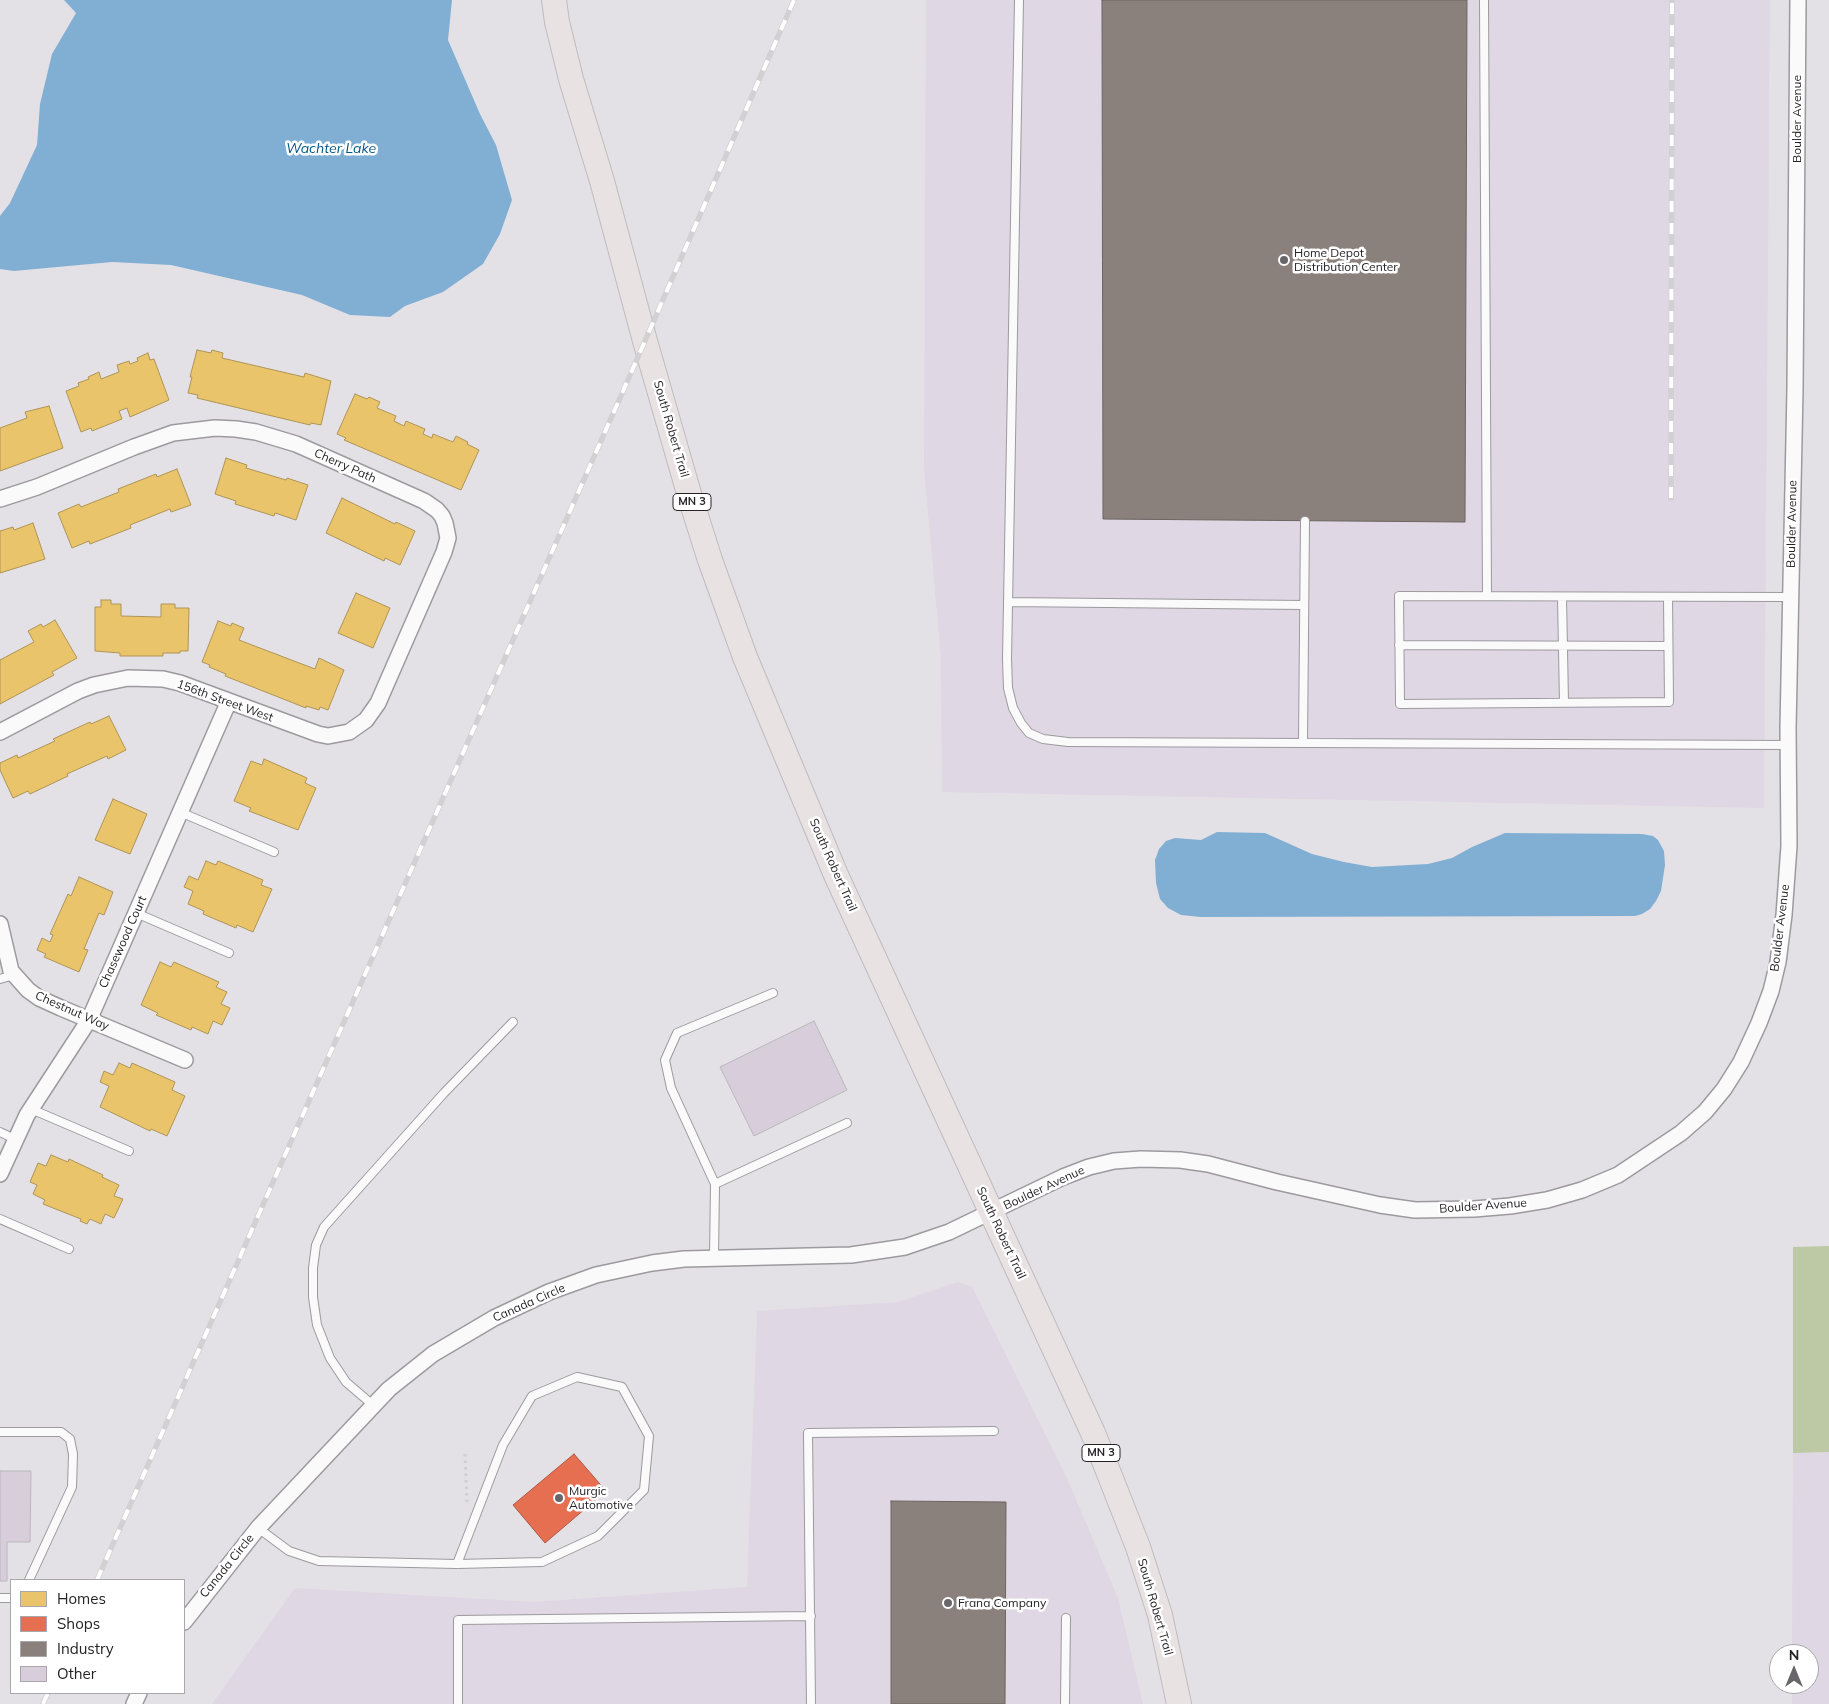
<!DOCTYPE html>
<html>
<head>
<meta charset="utf-8">
<style>
  body { margin:0 }
  #map { position:relative; width:1829px; height:1704px; overflow:hidden; background:#e4e1e6; font-family:Mulish,sans-serif }
  canvas { display:block }
  .legend { position:absolute; left:10px; top:1579px; width:175px; height:115px; box-sizing:border-box; background:#fff; border:1px solid #a8a7a9; margin:0; padding:6px 9px; list-style:none; font-size:15px; color:#262327 }
  .legend li { display:flex; align-items:center; gap:10px; height:25px }
  .legend b { width:25px; border:1px solid #a8a7a9 }
  .north { position:absolute; left:1769px; top:1644px; width:50px; height:50px; box-sizing:border-box; background:#fff; border:1px solid #a8a7a9; border-radius:50%; rotate:0deg; font-size:14px; font-weight:700; line-height:20px; text-align:center; color:#262327 }
  .north::after { content:''; display:block; margin:auto; width:18px; height:22px; background:#68666a; clip-path:polygon(50% 0,100% 100%,50% 72%,0 100%) }
</style>
</head>
<body>
<div id="map">
<canvas width="1829" height="1704"></canvas>
<ul class="legend">
<li><b style="height:14px;background:#e9c46a"></b>Homes</li>
<li><b style="height:14px;background:#e76f51"></b>Shops</li>
<li><b style="height:14px;background:#8a817c"></b>Industry</li>
<li><b style="height:14px;background:#d7cddb"></b>Other</li>
</ul>
<div class="north">N</div>
</div>
<script>
const ctx = document.querySelector('canvas').getContext('2d');
ctx.lineJoin = 'round';
function fill(path, color) {
  ctx.fillStyle = color;
  ctx.fill(path, 'evenodd');
}
function shape(rows) {
  const path = new Path2D();
  for (const r of rows) {
    path.moveTo(r[0], r[1]);
    for (let i = 2; i < r.length; i += 2) path.lineTo(r[i], r[i + 1]);
  }
  return path;
}
function stroke(path, color, width, dash) {
  ctx.strokeStyle = color;
  ctx.lineWidth = width;
  ctx.lineCap = dash ? 'butt' : 'round';
  ctx.setLineDash(dash || []);
  ctx.stroke(path);
}
function label(font, color, halo, rows, align = 'center') {
  ctx.font = font + ' Mulish,sans-serif';
  ctx.lineWidth = 5;
  ctx.setLineDash([]);
  ctx.textBaseline = 'middle';
  ctx.strokeStyle = halo;
  ctx.fillStyle = color;
  for (const [text, x, y, turn = 0] of rows) {
    ctx.save();
    ctx.translate(x, y);
    ctx.rotate((+turn || 0) * Math.PI / 180);
    ctx.textAlign = isNaN(turn) ? turn : align;
    if (halo) ctx.strokeText(text, 0, 0);
    ctx.fillText(text, 0, 0);
    ctx.restore();
  }
}
fill(shape([
  [926,0,1770,0,1764,808,942,792,941,658,924,468],
  [958,1282,972,1287,1066,1476,1118,1598,1143,1704,212,1704,295,1588,534,1602,747,1587,757,1311,899,1302],
  [1829,1452,1829,1704,1792,1704,1792,1684,1809,1684,1809,1654,1792,1654,1793,1453]
]), '#dfd7e3');
fill(shape([
  [1829,1246,1829,1452,1793,1453,1793,1247]
]), '#bcc9a4');
fill(shape([
  [64,0,452,0,448,40,480,114,496,145,512,200,500,234,483,264,443,292,405,306,390,317,350,315,302,295,171,265,112,262,14,271,0,269,0,216,10,203,37,145,40,104,52,54,76,13],
  [1217,832,1265,833,1312,854,1344,862,1372,867,1428,864,1452,858,1472,847,1505,833,1642,834,1653,836,1658,840,1664,851,1665,865,1661,891,1656,901,1650,909,1642,914,1635,916,1201,917,1181,915,1168,908,1160,899,1156,883,1155,860,1159,849,1166,841,1175,838,1201,840]
]), '#81afd4');
const homes = shape([
  [197,350,211,353,212,350,223,353,222,358,304,377,305,373,331,381,321,425,311,423,310,425,197,398,198,395,188,393,192,377,190,377,197,350],
  [148,353,150,360,154,359,169,400,130,417,127,408,119,411,122,419,92,431,91,428,81,432,66,391,79,386,78,383,89,379,88,377,99,372,101,379,119,372,117,365,129,361,130,364,138,361,137,358,148,353],
  [355,394,367,399,369,397,380,402,377,408,396,416,394,421,404,426,406,421,425,429,423,434,432,438,433,434,453,442,456,436,468,442,467,444,479,450,461,490,344,440,346,438,337,434,355,394],
  [49,406,63,448,0,471,0,428,27,418,25,412,49,406],
  [226,458,247,465,246,468,286,480,287,478,308,485,296,520,275,513,274,516,235,504,236,501,215,494,226,458],
  [177,469,191,505,171,512,170,509,130,525,131,528,90,544,89,541,72,548,58,513,79,504,81,507,119,492,118,489,156,474,157,477,177,469],
  [342,498,395,524,396,522,415,531,400,565,385,558,384,561,326,533,342,498],
  [33,523,45,559,0,573,0,531,13,527,14,530,33,523],
  [356,593,390,608,373,648,338,633,356,593],
  [101,600,111,600,111,604,121,604,121,616,161,617,161,604,175,604,175,608,189,608,188,651,180,651,180,653,163,653,163,656,120,656,120,653,95,651,95,607,101,607,101,600],
  [55,620,77,658,52,672,54,675,0,704,0,660,34,642,28,631,41,624,43,627,55,620],
  [218,621,231,626,232,623,244,628,239,640,315,669,319,658,344,670,328,710,320,707,319,710,306,706,306,708,225,676,226,674,209,667,210,665,202,662,218,621],
  [109,716,126,750,108,759,107,756,67,774,68,776,30,794,28,791,13,798,0,770,0,763,17,755,18,758,55,741,53,739,90,722,91,724,109,716],
  [264,759,307,778,305,783,316,788,298,830,249,811,251,808,234,801,251,761,262,765,264,759],
  [113,799,147,814,130,854,95,840,113,799],
  [206,861,216,865,218,861,263,880,261,885,272,889,253,932,237,925,236,928,203,914,204,911,188,904,193,891,184,887,189,876,198,880,206,861],
  [79,877,113,892,104,915,99,913,84,949,88,950,79,972,44,957,46,954,37,950,42,938,50,942,53,935,50,934,68,894,71,896,79,877],
  [160,962,171,967,174,962,219,982,216,987,227,992,221,1004,230,1008,222,1025,213,1021,208,1034,192,1027,191,1030,156,1015,158,1013,141,1005,160,962],
  [119,1063,130,1068,132,1063,175,1082,172,1090,185,1096,167,1136,151,1129,150,1131,100,1107,109,1086,100,1082,104,1071,113,1075,119,1063],
  [51,1155,68,1162,69,1159,103,1175,102,1177,119,1185,114,1196,123,1199,114,1218,105,1214,101,1224,90,1219,87,1224,80,1221,81,1219,43,1204,45,1200,33,1194,37,1185,30,1182,38,1163,46,1166,51,1155]
]);
fill(homes, '#e9c46a');
stroke(homes, '#ae9456', 1);
const shops = shape([
  [574,1454,606,1491,545,1543,513,1505,574,1454]
]);
fill(shops, '#e76f51');
stroke(shops, '#ad5844', 1);
const industry = shape([
  [1102,0,1467,0,1465,522,1103,519,1102,0],
  [891,1501,1006,1502,1005,1704,891,1704,891,1501]
]);
fill(industry, '#8a817c');
stroke(industry, '#6c6562', 1);
const building = shape([
  [814,1021,847,1090,754,1136,720,1067,814,1021],
  [0,1471,31,1471,30,1542,7,1542,7,1581,0,1581,0,1471]
]);
fill(building, '#d7cddb');
stroke(building, '#bab7bb', 1);
const lane = shape([
  [1019,0,1007,659,1008,688,1013,708,1021,723,1029,733,1043,739,1068,742,1788,745],
  [1484,0,1487,596],
  [1562,597,1564,703],
  [1668,597,1669,702,1400,704,1399,596,1790,597],
  [1008,602,1304,605],
  [1399,645,1668,646],
  [1303,743,1305,521],
  [180,812,274,852],
  [136,913,229,953],
  [0,979,14,975],
  [31,1109,129,1151],
  [0,1132,15,1139],
  [715,1184,847,1123],
  [0,1219,69,1249],
  [714,1258,715,1184,671,1088,665,1060,677,1033,773,993],
  [374,1406,346,1382,330,1358,317,1325,313,1297,313,1268,316,1245,324,1227,341,1208,444,1093,513,1022],
  [0,1432,61,1432,70,1439,73,1454,72,1487,29,1580],
  [258,1528,289,1551,319,1561,457,1564,542,1562,598,1536,644,1490,649,1436,622,1387,577,1377,532,1396,503,1445,457,1564],
  [0,1598,11,1598],
  [458,1704,458,1620,811,1616],
  [811,1704,808,1433,994,1431],
  [1065,1704,1066,1618]
]);
const street = shape([
  [0,499,37,487,134,447,173,433,215,428,236,429,256,432,296,444,424,501,437,510,442,516,445,523,448,538,444,552,378,703,366,720,349,732,328,736,318,734,180,683,163,679,128,678,94,685,78,691,0,732],
  [0,924,11,971,28,990,39,998,61,1008,185,1060],
  [0,1174,27,1115,89,1020,229,701],
  [184,1622,258,1528,389,1389,433,1354,494,1318,549,1292,596,1275,652,1263,684,1259,851,1255,905,1247,949,1232,1063,1177,1089,1167,1114,1161,1141,1159,1180,1160,1208,1164,1277,1182,1380,1205,1415,1210,1474,1209,1510,1206,1547,1200,1582,1190,1618,1175,1681,1133,1705,1112,1724,1089,1741,1062,1759,1023,1771,991,1778,962,1784,915,1789,846,1788,728,1795,389,1798,0],
  [134,1704,139,1693]
]);
const primary = shape([
  [554,0,557,22,571,79,602,181,645,341,690,497,710,560,745,657,836,875,1093,1433,1138,1547,1160,1615,1179,1704]
]);
stroke(lane, '#9c9a9e', 10);
stroke(street, '#9c9a9e', 18);
stroke(primary, '#bebcbf', 26);
stroke(shape([
  [465,1454,467,1503]
]), '#d0ced0', 3, [2.5, 4]);
stroke(lane, '#fbfafb', 8);
stroke(street, '#fbfafb', 15);
stroke(primary, '#e9e2e3', 24);
const rail = shape([
  [1671,498,1672,0],
  [97,1580,620,398,794,0],
  [43,1704,48,1693]
]);
stroke(rail, '#d1d0d2', 5.5);
stroke(rail, '#fff', 4, [11]);
for (const [x, y, r, color] of [
  [1284,260,5,"#68666a"],
  [559,1498,5,"#68666a"],
  [948,1603,5,"#68666a"]
]) {
  const dot = new Path2D();
  dot.arc(x, y, r, 0, 2 * Math.PI);
  ctx.fillStyle = color;
  ctx.fill(dot);
  stroke(dot, '#fff', 2);
}
for (const [x, y, w] of [
  [692,502,38],
  [1101,1453,38]
]) {
  const box = new Path2D();
  box.roundRect(x - w / 2, y - 8.5, w, 17, 4);
  ctx.fillStyle = '#fff';
  ctx.fill(box);
  stroke(box, '#262327', 1);
}
label('bold 11px', '#262327', null, [
  ["MN 3",692,502],
  ["MN 3",1101,1453]
]);
label('12px', '#262327', '#fff', [
  ["Boulder Avenue",1797,119,-90],
  ["South Robert Trail",671,429,74],
  ["Cherry Path",345,466,24],
  ["Boulder Avenue",1792,524,-89],
  ["156th Street West",225,701,20],
  ["South Robert Trail",833,865,66],
  ["Boulder Avenue",1780,928,-83],
  ["Chasewood Court",123,942,-66],
  ["Chestnut Way",72,1011,24],
  ["Boulder Avenue",1044,1188,-25],
  ["Boulder Avenue",1483,1206,-4],
  ["South Robert Trail",1001,1233,65],
  ["Canada Circle",529,1303,-24],
  ["Canada Circle",227,1566,-51],
  ["South Robert Trail",1155,1607,74]
]);
label('12px', '#262327', '#fff', [
  ["Home Depot",1294,253],
  ["Distribution Center",1294,267],
  ["Murgic",569,1491],
  ["Automotive",569,1505],
  ["Frana Company",958,1603]
], 'left');
label('italic 14px', '#005786', '#fff', [
  ["Wachter Lake",331,149]
]);
</script>
</body>
</html>
